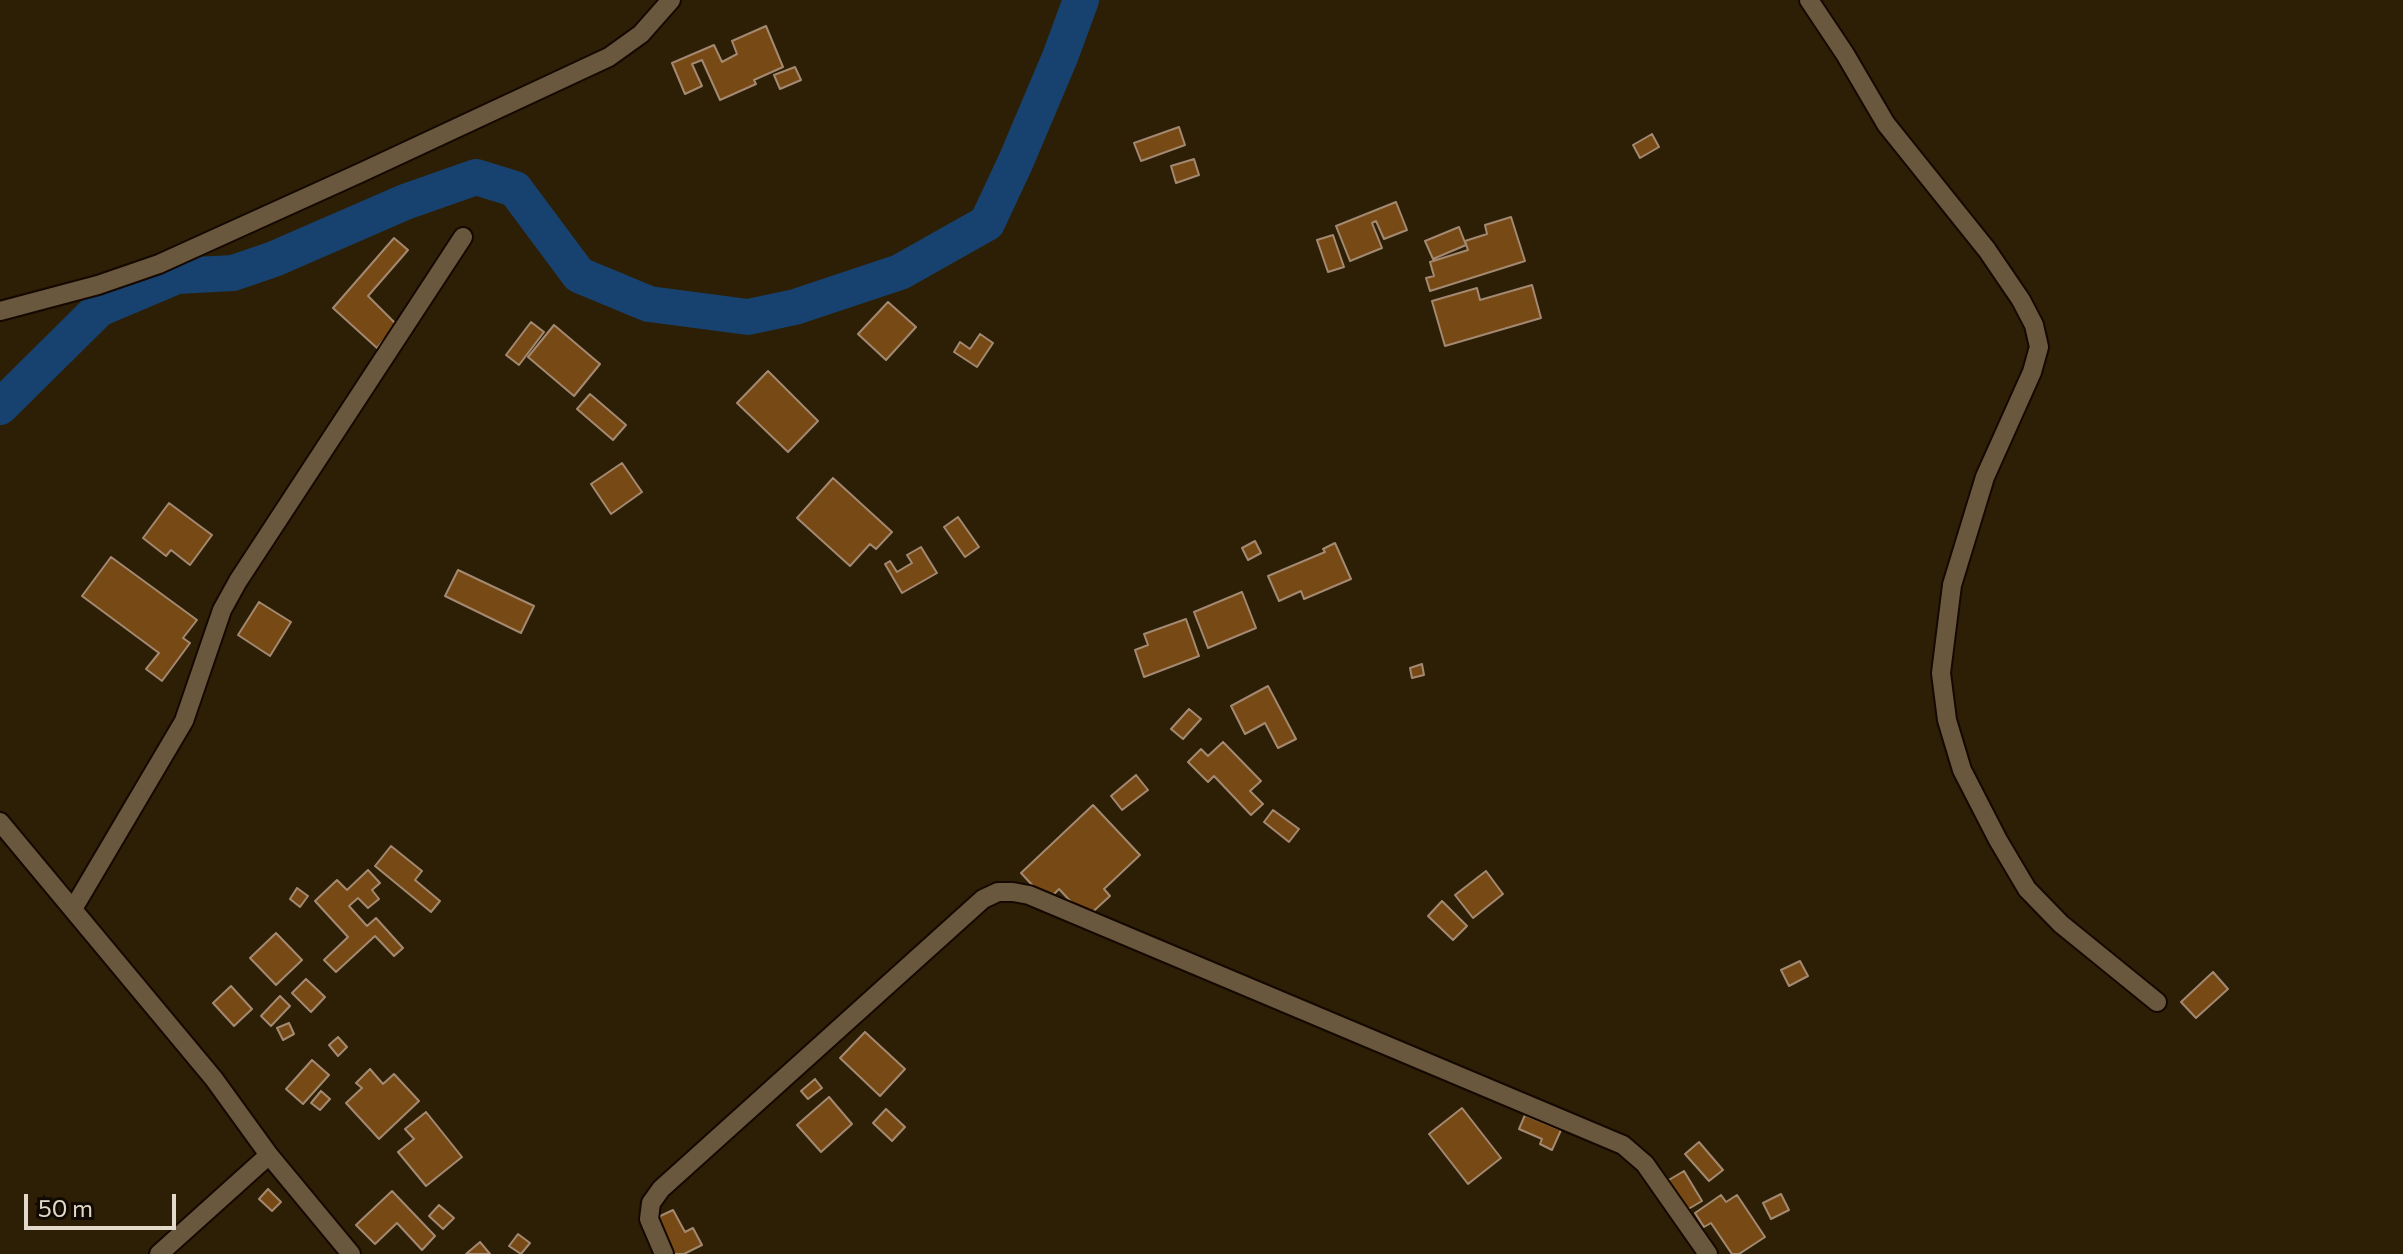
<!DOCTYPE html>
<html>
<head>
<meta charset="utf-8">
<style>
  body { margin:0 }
  #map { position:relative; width:2403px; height:1254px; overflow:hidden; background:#2d1f05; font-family:Commissioner,sans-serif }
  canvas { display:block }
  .scale { position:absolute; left:24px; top:1194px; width:152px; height:36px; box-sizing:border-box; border:4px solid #e2d9ca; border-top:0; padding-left:10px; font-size:24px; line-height:28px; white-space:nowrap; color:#e2d9ca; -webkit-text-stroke:6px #100a02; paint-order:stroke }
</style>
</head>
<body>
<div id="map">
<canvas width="2403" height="1254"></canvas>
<div class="scale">50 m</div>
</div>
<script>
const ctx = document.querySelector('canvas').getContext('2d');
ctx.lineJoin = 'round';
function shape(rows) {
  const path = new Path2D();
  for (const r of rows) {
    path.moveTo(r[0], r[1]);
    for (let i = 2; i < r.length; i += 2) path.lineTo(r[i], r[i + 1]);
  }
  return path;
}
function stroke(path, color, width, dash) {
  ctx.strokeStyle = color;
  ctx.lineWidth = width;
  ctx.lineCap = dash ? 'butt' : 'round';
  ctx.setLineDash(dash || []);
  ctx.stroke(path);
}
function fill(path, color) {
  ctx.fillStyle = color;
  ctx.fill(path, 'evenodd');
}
stroke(shape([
  [0,407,99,309,177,276,233,273,274,259,405,202,476,177,515,189,579,275,649,304,748,317,795,307,900,272,987,223,1016,161,1060,57,1081,0]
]), '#17426f', 36);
const building = shape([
  [766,26,783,67,754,80,756,84,720,100,702,60,692,64,702,86,685,94,672,63,714,45,722,62,737,54,732,41,766,26],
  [795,67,801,80,780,89,774,75,795,67],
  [1179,127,1185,145,1141,161,1134,143,1179,127],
  [1652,134,1659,147,1640,158,1633,145,1652,134],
  [1194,159,1199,175,1176,183,1171,166,1194,159],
  [1396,202,1407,230,1384,239,1376,221,1372,223,1382,248,1350,261,1336,226,1396,202],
  [1511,217,1525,261,1430,291,1426,278,1434,276,1430,262,1468,250,1465,241,1487,234,1485,225,1511,217],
  [1459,227,1466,245,1433,259,1425,241,1459,227],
  [1333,235,1344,267,1328,272,1317,240,1333,235],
  [394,238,408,250,368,296,397,325,377,348,333,308,394,238],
  [1532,285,1541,318,1445,346,1432,301,1477,288,1480,300,1532,285],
  [888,302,916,327,886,360,858,334,888,302],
  [531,322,544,332,519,365,506,355,531,322],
  [554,325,600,364,574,396,528,357,554,325],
  [980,334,993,343,977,367,954,352,960,342,970,349,980,334],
  [768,371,818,421,788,452,737,403,768,371],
  [590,394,626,425,613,440,577,409,590,394],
  [622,463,642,492,611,514,591,484,622,463],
  [833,478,892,532,876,549,870,544,850,566,797,518,833,478],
  [169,503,212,535,190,565,171,550,166,556,143,538,169,503],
  [958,517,979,547,965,557,944,527,958,517],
  [1255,541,1261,553,1248,560,1242,548,1255,541],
  [1335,543,1351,579,1304,599,1301,591,1279,601,1268,576,1325,552,1323,549,1335,543],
  [921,547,937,573,902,593,885,564,890,561,897,572,912,563,907,555,921,547],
  [111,557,197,620,183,638,190,643,162,681,146,669,159,653,82,596,111,557],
  [458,570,534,606,521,633,445,596,458,570],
  [1242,592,1256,628,1208,648,1194,612,1242,592],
  [259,602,291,622,270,656,238,635,259,602],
  [1186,619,1199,656,1144,677,1135,650,1148,645,1144,634,1186,619],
  [1422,664,1424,675,1412,678,1410,668,1422,664],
  [1268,686,1296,739,1278,748,1265,723,1245,734,1231,706,1268,686],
  [1189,709,1201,719,1183,739,1171,729,1189,709],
  [1223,742,1261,781,1250,791,1263,804,1251,815,1214,776,1208,782,1188,762,1201,749,1208,756,1223,742],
  [1136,775,1148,790,1122,810,1111,796,1136,775],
  [1093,805,1140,855,1104,889,1110,896,1086,918,1059,889,1047,901,1021,873,1093,805],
  [1273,810,1299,829,1289,842,1264,822,1273,810],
  [391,846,422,871,415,880,440,901,431,912,375,866,391,846],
  [368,870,380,883,372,890,379,899,368,908,358,898,349,906,367,926,376,918,403,948,394,956,375,936,336,972,324,960,348,937,315,901,337,880,347,890,368,870],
  [1486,871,1503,894,1473,918,1455,895,1486,871],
  [297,888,308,896,300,907,290,899,297,888],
  [1442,901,1467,926,1453,940,1428,916,1442,901],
  [276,933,302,960,276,985,250,958,276,933],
  [1800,961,1808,976,1789,986,1781,970,1800,961],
  [2213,972,2228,989,2196,1018,2181,1002,2213,972],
  [306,979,325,997,311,1012,292,993,306,979],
  [231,986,252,1009,234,1026,213,1003,231,986],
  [280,996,290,1006,271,1026,261,1016,280,996],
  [289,1023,294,1034,283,1040,277,1028,289,1023],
  [865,1032,905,1069,880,1096,840,1058,865,1032],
  [338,1037,347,1047,338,1056,329,1045,338,1037],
  [312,1060,329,1075,303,1104,286,1089,312,1060],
  [370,1069,383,1084,394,1074,419,1101,379,1139,346,1103,362,1088,356,1083,370,1069],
  [815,1079,822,1088,808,1099,801,1091,815,1079],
  [321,1091,330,1099,320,1110,311,1103,321,1091],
  [829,1097,852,1124,821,1152,797,1125,829,1097],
  [1462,1108,1501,1158,1468,1184,1429,1134,1462,1108],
  [886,1109,905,1127,892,1141,873,1123,886,1109],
  [426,1112,462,1157,426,1186,398,1152,414,1139,405,1129,426,1112],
  [1525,1115,1561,1130,1552,1150,1540,1144,1542,1139,1519,1129,1525,1115],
  [1699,1142,1723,1170,1709,1181,1685,1154,1699,1142],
  [1684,1171,1702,1201,1685,1211,1667,1181,1684,1171],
  [268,1189,281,1202,272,1211,259,1199,268,1189],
  [392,1191,435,1236,422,1250,397,1223,375,1244,356,1225,392,1191],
  [1781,1194,1789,1210,1771,1219,1763,1203,1781,1194],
  [1721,1195,1726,1202,1737,1195,1765,1237,1739,1254,1732,1254,1711,1223,1704,1227,1695,1213,1721,1195],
  [439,1205,454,1218,443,1229,429,1216,439,1205],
  [673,1210,685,1232,693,1228,702,1245,684,1254,674,1254,656,1218,673,1210],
  [518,1234,530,1243,521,1254,509,1246,518,1234],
  [480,1242,490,1254,466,1254,480,1242]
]);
fill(building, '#774914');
stroke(building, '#a38972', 2);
const minor = shape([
  [1809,0,1845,54,1886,124,1987,250,2021,300,2034,325,2039,347,2032,372,1985,477,1952,585,1941,673,1947,720,1962,770,1998,840,2027,889,2061,924,2157,1002],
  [0,311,98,285,159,264,360,173,609,57,641,34,671,0],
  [0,822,214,1079,269,1155,351,1254],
  [73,909,184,721,222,610,238,581,463,237],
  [159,1254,269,1155],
  [664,1254,649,1219,651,1203,661,1189,983,899,998,892,1013,892,1029,895,1623,1145,1645,1164,1708,1254]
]);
stroke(minor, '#150800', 22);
stroke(minor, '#69583e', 18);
</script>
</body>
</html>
